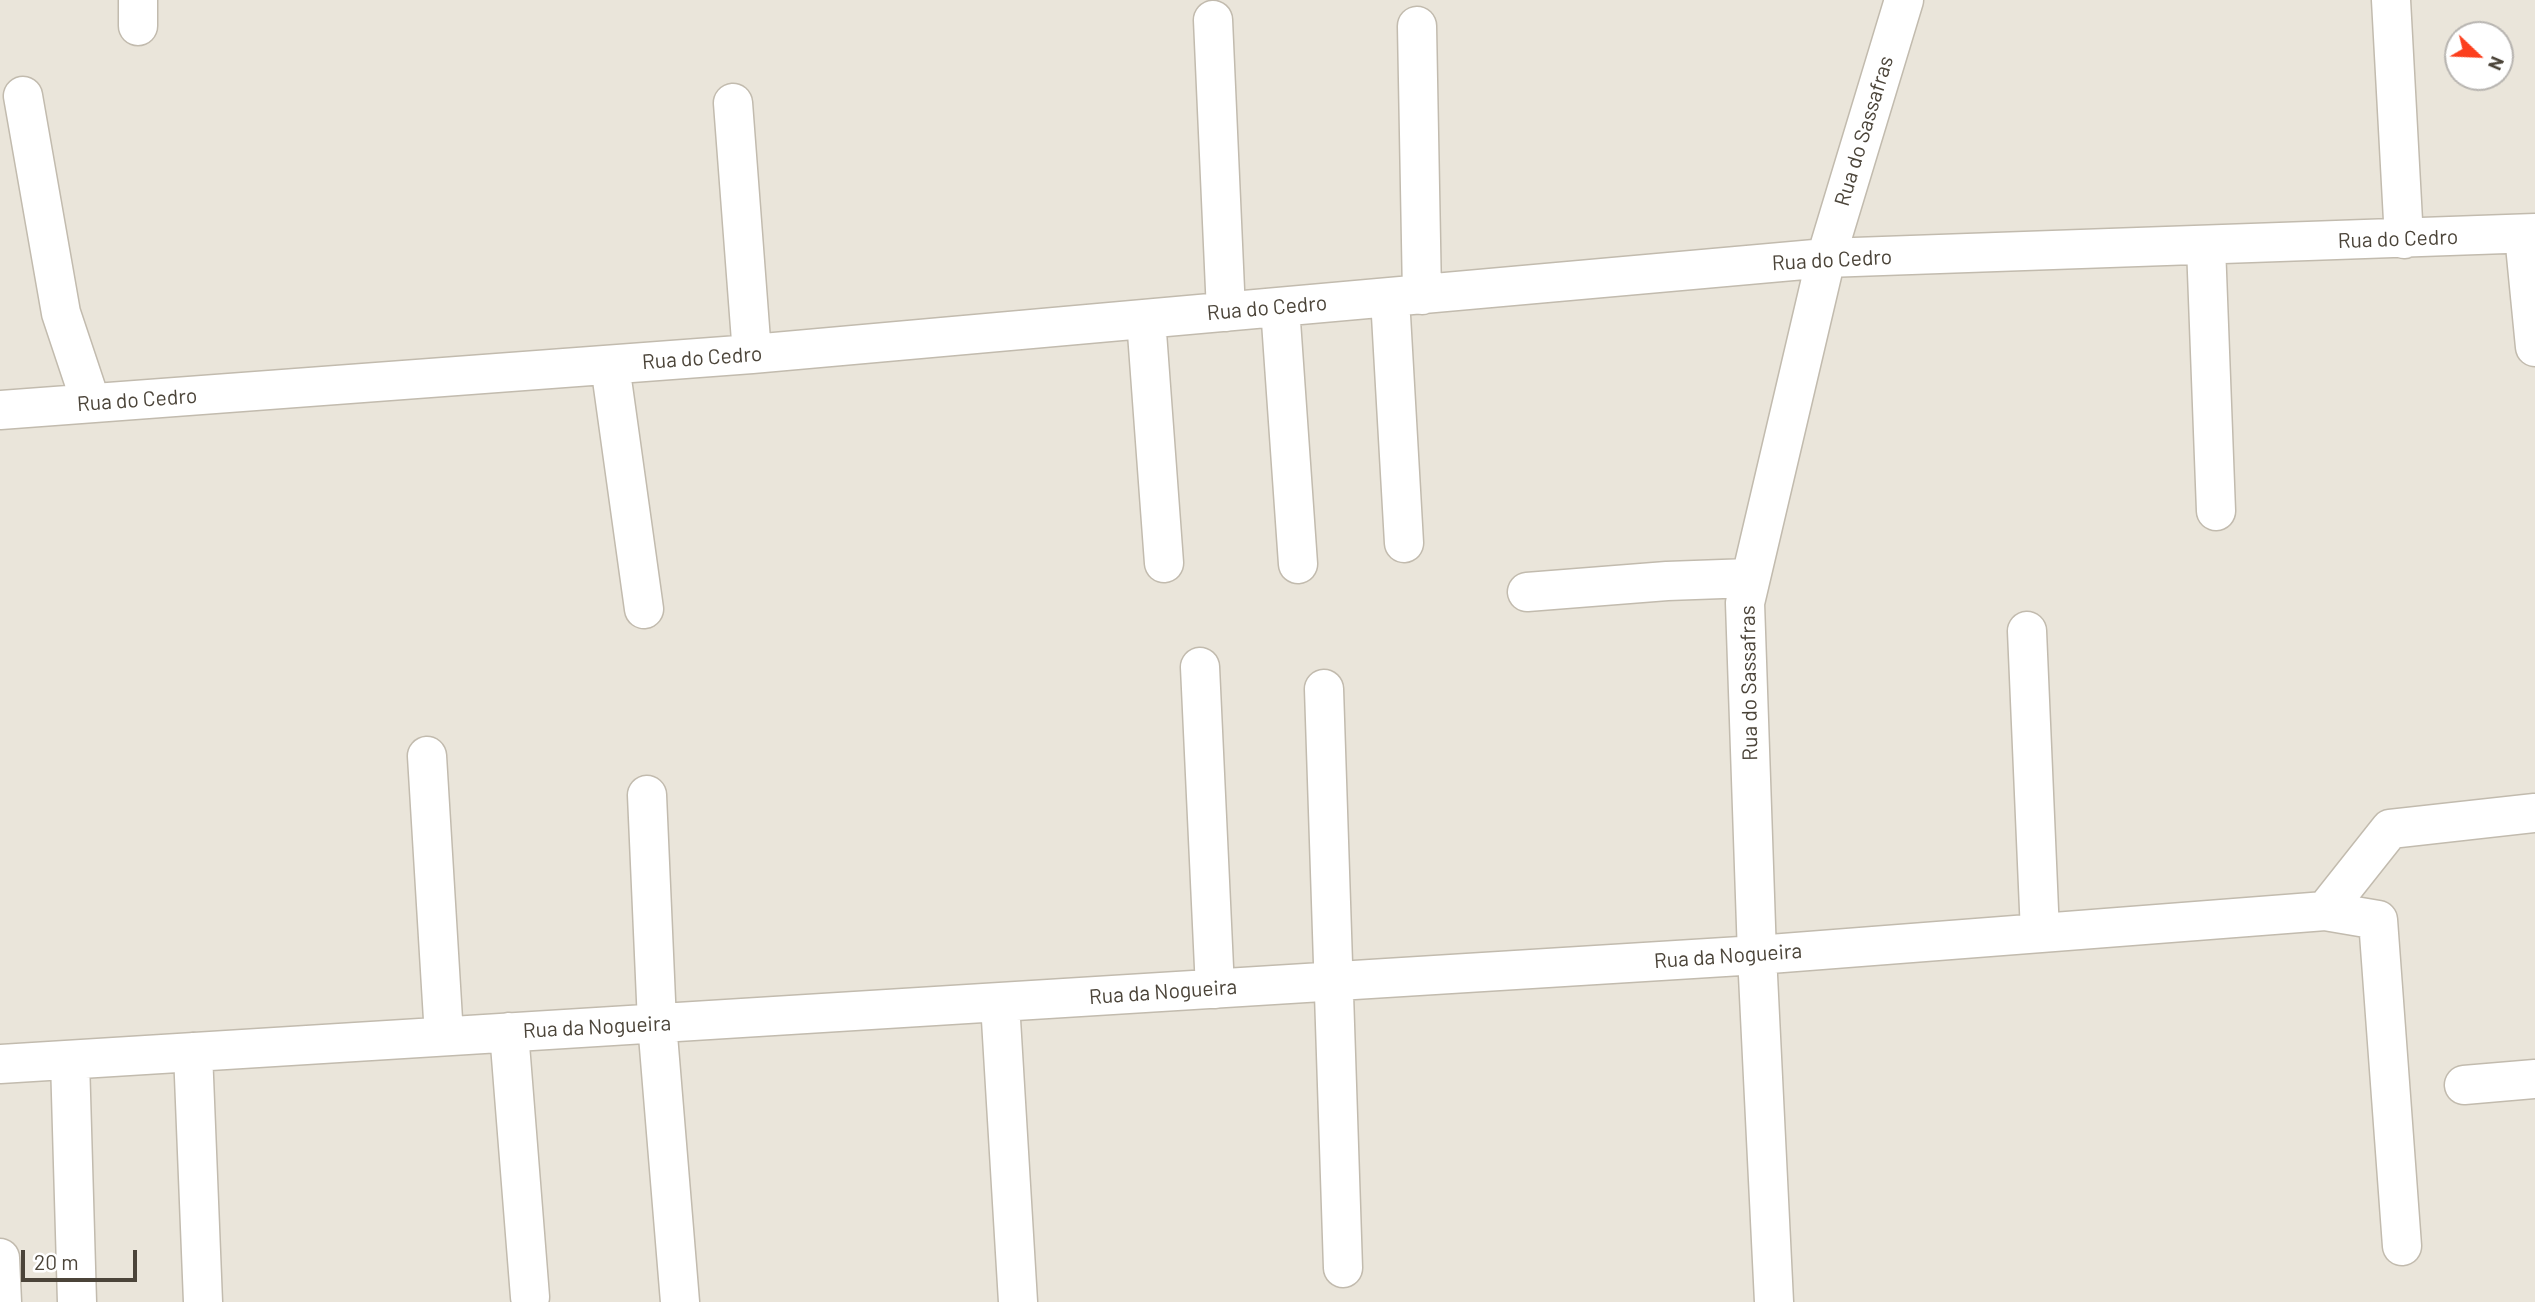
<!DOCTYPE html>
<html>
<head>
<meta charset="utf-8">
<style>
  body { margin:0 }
  #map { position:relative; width:2535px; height:1302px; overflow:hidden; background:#f6f3ec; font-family:Barlow,sans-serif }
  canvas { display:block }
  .north { position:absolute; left:2444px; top:21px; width:70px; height:70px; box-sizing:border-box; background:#fff; border:2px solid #b7b4b0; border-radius:50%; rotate:113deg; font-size:19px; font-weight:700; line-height:28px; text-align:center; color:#4b4439 }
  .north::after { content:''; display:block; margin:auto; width:24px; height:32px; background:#fc3f1d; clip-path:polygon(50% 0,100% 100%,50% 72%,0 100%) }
  .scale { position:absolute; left:21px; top:1250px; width:116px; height:32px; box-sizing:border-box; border:4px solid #4b4439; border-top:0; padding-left:9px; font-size:21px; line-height:24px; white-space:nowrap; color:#4b4439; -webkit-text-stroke:5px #fff; paint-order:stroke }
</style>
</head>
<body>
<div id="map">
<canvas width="2535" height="1302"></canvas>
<div class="north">N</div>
<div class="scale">20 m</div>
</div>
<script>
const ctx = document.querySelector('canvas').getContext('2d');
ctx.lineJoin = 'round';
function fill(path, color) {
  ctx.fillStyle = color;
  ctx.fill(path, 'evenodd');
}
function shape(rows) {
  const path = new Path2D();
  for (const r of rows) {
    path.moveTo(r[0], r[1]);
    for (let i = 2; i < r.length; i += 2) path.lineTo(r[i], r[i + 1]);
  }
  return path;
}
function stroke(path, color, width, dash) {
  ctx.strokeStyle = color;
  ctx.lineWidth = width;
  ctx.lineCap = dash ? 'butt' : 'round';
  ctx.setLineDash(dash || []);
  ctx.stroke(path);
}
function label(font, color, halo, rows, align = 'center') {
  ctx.font = font + ' Barlow,sans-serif';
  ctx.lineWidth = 5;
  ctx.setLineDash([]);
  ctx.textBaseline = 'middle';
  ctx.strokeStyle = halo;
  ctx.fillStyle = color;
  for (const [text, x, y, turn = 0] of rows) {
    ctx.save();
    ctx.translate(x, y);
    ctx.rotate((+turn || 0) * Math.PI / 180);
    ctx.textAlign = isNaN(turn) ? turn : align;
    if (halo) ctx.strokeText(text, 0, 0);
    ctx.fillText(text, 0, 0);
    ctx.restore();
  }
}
fill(shape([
  [0,0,2535,0,2535,1302,0,1302],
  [2458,35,2500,35,2500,77,2458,77]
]), '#eae5da');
const minor = shape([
  [2391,0,2404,239],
  [1213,20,1226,312],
  [138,26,138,0],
  [1417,26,1422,295],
  [23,96,61,313,91,403],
  [733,103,752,354],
  [2524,235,2535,347],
  [2206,246,2216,511],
  [1390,298,1404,543],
  [1280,307,1298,564],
  [1146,319,1164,563],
  [610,365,644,609],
  [0,410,752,354,1826,258,2535,233],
  [1527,592,1667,581,1750,578],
  [2027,631,2040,933],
  [1200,667,1215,989],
  [1324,689,1343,1268],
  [427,756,444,1036],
  [647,795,657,1023,680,1302],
  [2325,911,2390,829,2535,813],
  [1000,1003,1018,1302],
  [509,1032,530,1297],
  [193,1052,203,1302],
  [70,1060,77,1302],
  [0,1064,1757,955,2325,911,2378,920,2402,1246],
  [2464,1085,2535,1079],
  [0,1258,2,1302],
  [1774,1302,1757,955,1745,603,1826,258,1904,0]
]);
stroke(minor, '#c2bbae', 41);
stroke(minor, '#fff', 38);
label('21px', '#4b4439', '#fff', [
  ["Rua do Sassafras",1864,131,-73],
  ["Rua do Cedro",2398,239,-2],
  ["Rua do Cedro",1832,260,-3],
  ["Rua do Cedro",1267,308,-5],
  ["Rua do Cedro",702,358,-4],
  ["Rua do Cedro",137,400,-4],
  ["Rua do Sassafras",1749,683,-91],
  ["Rua da Nogueira",1728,956,-4],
  ["Rua da Nogueira",1163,992,-4],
  ["Rua da Nogueira",597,1027,-3]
]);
</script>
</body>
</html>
